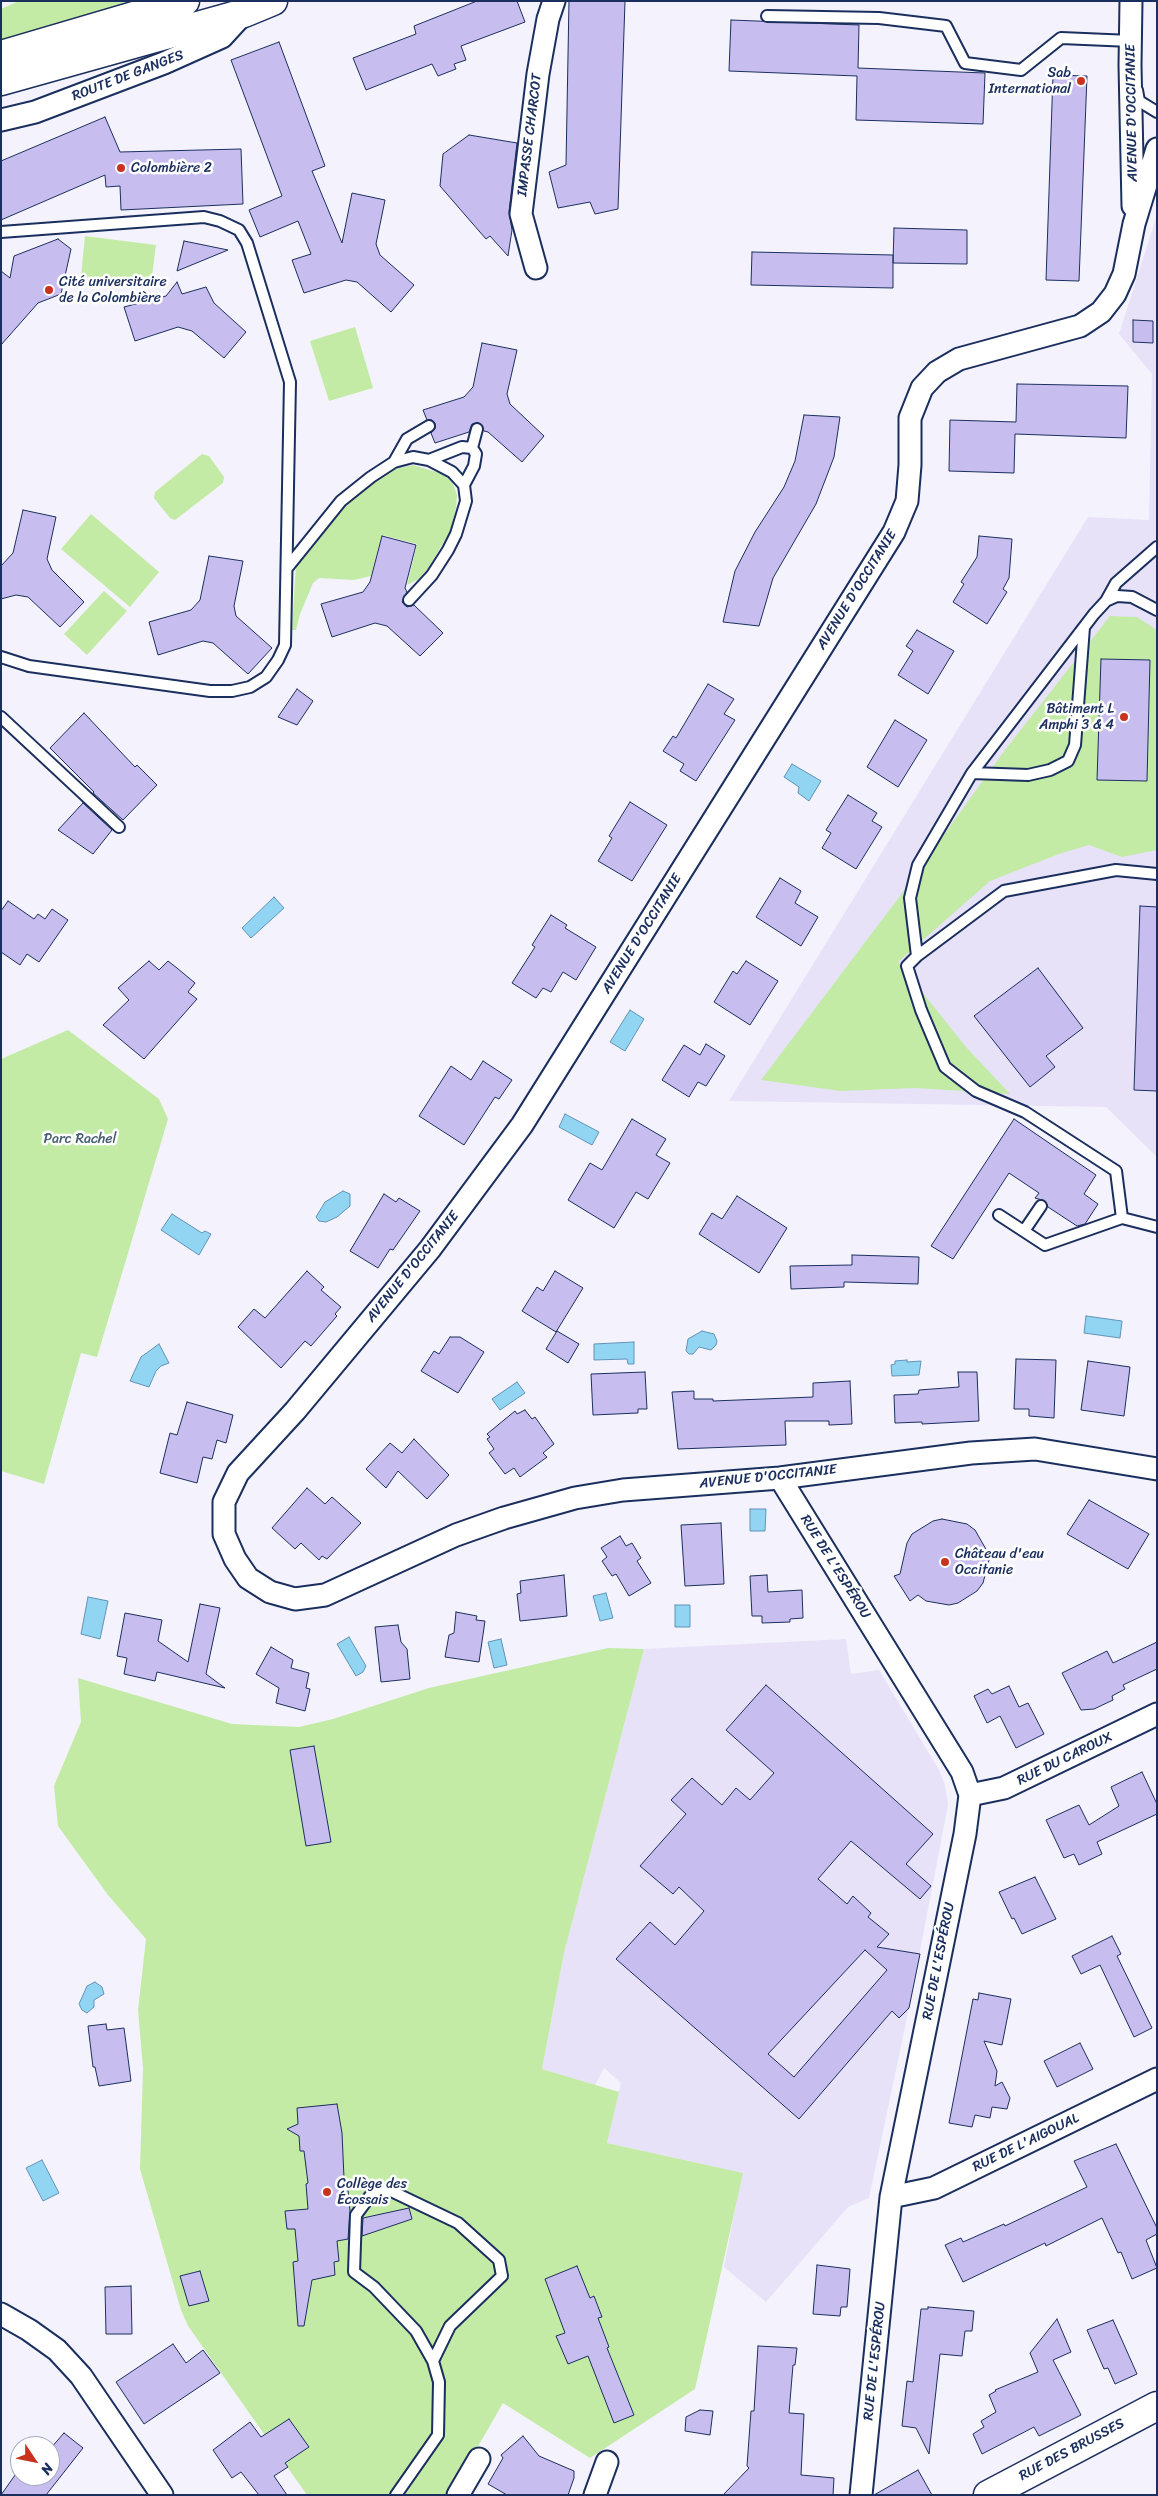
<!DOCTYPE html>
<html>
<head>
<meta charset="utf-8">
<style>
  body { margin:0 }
  #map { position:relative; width:1158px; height:2496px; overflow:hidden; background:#f4f2fc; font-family:Sriracha,sans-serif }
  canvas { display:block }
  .frame { position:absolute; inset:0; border:2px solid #1b2f5e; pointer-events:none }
  .north { position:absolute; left:10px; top:2436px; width:50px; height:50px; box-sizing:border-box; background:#fff; border:1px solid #a4acbf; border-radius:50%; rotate:124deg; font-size:14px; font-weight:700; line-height:20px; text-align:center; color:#1b2f5e }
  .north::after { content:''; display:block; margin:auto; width:18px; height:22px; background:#c8321e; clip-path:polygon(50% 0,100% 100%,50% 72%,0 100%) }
</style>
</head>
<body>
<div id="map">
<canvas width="1158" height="2496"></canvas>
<div class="frame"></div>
<div class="north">N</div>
</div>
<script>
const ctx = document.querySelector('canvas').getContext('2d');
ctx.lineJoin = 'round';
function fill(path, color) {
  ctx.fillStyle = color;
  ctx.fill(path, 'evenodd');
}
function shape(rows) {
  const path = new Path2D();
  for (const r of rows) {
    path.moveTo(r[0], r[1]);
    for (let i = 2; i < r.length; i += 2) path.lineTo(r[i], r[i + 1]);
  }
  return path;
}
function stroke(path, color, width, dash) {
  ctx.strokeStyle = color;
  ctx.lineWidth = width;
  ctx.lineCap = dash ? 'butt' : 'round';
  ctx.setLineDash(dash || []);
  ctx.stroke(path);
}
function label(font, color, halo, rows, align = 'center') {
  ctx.font = font + ' Sriracha,sans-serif';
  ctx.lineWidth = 5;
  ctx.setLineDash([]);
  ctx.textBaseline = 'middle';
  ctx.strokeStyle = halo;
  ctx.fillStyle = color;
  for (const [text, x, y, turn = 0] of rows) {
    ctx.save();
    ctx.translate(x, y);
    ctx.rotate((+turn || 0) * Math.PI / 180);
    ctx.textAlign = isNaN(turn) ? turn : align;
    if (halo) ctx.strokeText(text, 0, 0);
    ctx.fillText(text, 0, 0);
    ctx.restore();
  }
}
fill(shape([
  [1157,215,1157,1157,1106,1107,729,1101,1088,517,1149,520,1152,374,1119,334],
  [846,1639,851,1674,879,1670,939,1770,945,1785,948,1805,909,2008,869,2198,848,2207,766,2302,724,2267,742,2173,607,2143,621,2083,604,2068,595,2085,542,2069,564,1953,644,1649]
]), '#e7e2f8');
fill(shape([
  [19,1,143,1,1,44,1,9],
  [85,236,156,245,151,284,81,276],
  [355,327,373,388,329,401,310,341],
  [202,454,209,456,224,477,223,483,175,520,170,518,154,498,155,492],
  [413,465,446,475,453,484,457,495,456,508,450,531,429,567,419,579,407,585,417,544,382,535,371,576,354,580,319,578,313,583,300,614,296,630,292,630,296,565,338,513,365,488,394,469],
  [91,514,159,572,130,607,61,549],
  [104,591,127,611,87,655,64,634],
  [1110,616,1137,617,1157,630,1157,850,1122,857,1089,845,1059,854,990,881,898,962,966,1047,1010,1094,916,1088,841,1091,761,1080,900,896,1005,750],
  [68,1030,159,1099,168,1119,97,1357,81,1353,44,1484,1,1471,1,1059],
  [608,1648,644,1649,564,1953,542,2069,619,2092,607,2143,743,2173,695,2389,590,2458,503,2403,450,2495,307,2495,188,2326,181,2310,140,2169,143,2068,138,2010,146,1939,108,1895,58,1826,54,1786,81,1722,78,1678,232,1724,299,1727,333,1719,429,1688]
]), '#c3eba6');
const water = shape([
  [792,764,821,781,809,801,798,793,799,787,784,777,792,764],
  [274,897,284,908,251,938,242,928,274,897],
  [630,1010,644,1019,625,1051,610,1042,630,1010],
  [565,1114,599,1132,592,1145,559,1127,565,1114],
  [343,1191,350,1194,350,1206,337,1217,326,1222,319,1221,316,1217,325,1202,343,1191],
  [172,1214,202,1233,205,1231,211,1234,199,1255,161,1230,172,1214],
  [1086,1316,1122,1321,1120,1338,1084,1333,1086,1316],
  [702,1331,714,1334,717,1341,716,1345,711,1350,699,1347,693,1354,689,1354,686,1351,688,1339,702,1331],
  [634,1342,634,1364,628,1364,627,1359,594,1360,594,1344,634,1342],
  [159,1344,169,1363,161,1366,156,1371,149,1387,130,1381,141,1357,159,1344],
  [907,1360,907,1362,921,1361,919,1375,892,1376,891,1365,895,1364,895,1361,907,1360],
  [517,1382,525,1393,500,1410,492,1399,517,1382],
  [750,1509,766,1509,765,1531,750,1531,750,1509],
  [606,1593,613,1618,600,1621,593,1596,606,1593],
  [88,1597,108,1601,100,1639,81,1634,88,1597],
  [675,1605,690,1605,690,1627,675,1627,675,1605],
  [349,1637,366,1666,363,1672,356,1676,337,1644,349,1637],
  [501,1639,507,1665,494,1668,488,1642,501,1639],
  [95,1982,102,1987,104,1994,94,2000,94,2007,87,2013,82,2010,79,2004,87,1986,95,1982],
  [42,2160,59,2193,43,2201,26,2168,42,2160]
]);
fill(water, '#91d5f3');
stroke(water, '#6293b7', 1);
const building = shape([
  [477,1,517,1,525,22,461,46,466,60,454,64,456,69,438,76,432,64,366,90,353,58,416,34,414,26,477,1],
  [569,1,625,1,618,209,595,214,590,202,558,208,549,172,566,165,569,1],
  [731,20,859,25,858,68,985,73,983,124,856,120,857,76,729,71,731,20],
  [279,42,325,166,312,171,342,243,352,193,385,200,376,244,380,255,414,285,391,312,357,282,346,280,304,293,292,260,311,254,298,221,260,237,249,210,282,196,231,60,279,42],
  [1053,75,1087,76,1079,281,1046,280,1053,75],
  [105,117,120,152,241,149,243,204,121,210,120,186,106,187,105,175,1,220,1,161,105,117],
  [469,135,517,143,509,212,512,230,508,256,490,236,486,239,440,186,443,154,469,135],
  [894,228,967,230,967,264,893,263,894,228],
  [58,239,71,249,61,294,38,303,1,345,1,271,10,278,14,256,58,239],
  [184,241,228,250,177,271,184,241],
  [752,252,893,255,893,288,751,285,752,252],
  [177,282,182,294,206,287,214,303,246,332,224,358,192,331,178,327,135,341,124,307,166,296,177,282],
  [1133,320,1153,321,1153,343,1133,342,1133,320],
  [482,343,517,350,507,394,510,404,544,436,522,462,488,432,484,431,479,423,472,424,469,432,435,443,431,433,435,429,435,423,432,420,427,420,423,410,464,397,473,387,482,343],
  [1017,384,1128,386,1126,438,1015,434,1014,473,949,471,950,420,1016,422,1017,384],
  [804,415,840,417,834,457,816,504,773,578,759,626,723,622,735,571,755,532,784,487,795,461,804,415],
  [23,510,56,517,47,559,52,570,84,602,60,627,28,597,16,595,1,599,1,566,13,553,23,510],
  [382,536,416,545,405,588,407,592,402,602,407,607,414,605,443,633,420,656,387,626,375,623,332,637,321,604,363,592,370,582,382,536],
  [979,536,1012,539,1009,578,1003,589,1007,592,987,624,953,602,964,584,961,582,977,557,979,536],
  [209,556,243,561,234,606,236,616,272,648,248,674,213,643,203,641,158,655,149,622,191,610,200,600,209,556],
  [917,630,954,651,928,694,898,675,913,651,906,646,917,630],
  [1101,659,1150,660,1147,781,1097,780,1101,659],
  [708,684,734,699,724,714,735,720,696,781,680,771,684,764,663,751,673,736,676,738,708,684],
  [297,689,313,701,297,725,278,717,297,689],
  [84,713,135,767,137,765,157,785,123,820,93,793,94,792,50,748,84,713],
  [895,720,927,740,898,787,867,767,895,720],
  [848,795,877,813,872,821,882,827,856,869,822,848,831,833,826,830,848,795],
  [630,802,667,825,632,881,598,861,612,838,609,836,630,802],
  [83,803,112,830,93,854,58,830,83,803],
  [780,878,801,891,795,903,818,917,801,946,756,917,780,878],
  [8,901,34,919,38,914,45,919,52,909,68,920,39,962,27,954,20,965,1,952,1,911,8,901],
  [1140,906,1157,907,1157,1091,1134,1090,1140,906],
  [551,915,567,925,565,928,596,947,576,980,563,972,551,992,543,988,536,998,512,983,535,947,532,945,551,915],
  [149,961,159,970,168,961,177,968,195,983,188,992,197,999,144,1059,103,1025,129,1000,118,988,149,961],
  [746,961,778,981,750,1025,714,1002,733,971,737,974,746,961],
  [1038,968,1083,1028,1046,1056,1055,1067,1030,1087,974,1016,1038,968],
  [706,1044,725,1056,706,1086,698,1082,689,1097,662,1080,684,1045,700,1055,706,1044],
  [483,1061,512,1080,499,1099,495,1097,464,1145,419,1116,451,1066,471,1080,483,1061],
  [632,1119,666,1139,656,1155,670,1163,648,1199,636,1192,614,1228,568,1200,590,1163,602,1170,632,1119],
  [1014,1119,1096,1175,1084,1194,1098,1204,1085,1224,1077,1226,1048,1207,1045,1201,1035,1198,1039,1193,1009,1173,953,1259,931,1246,1014,1119],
  [384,1194,396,1202,399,1198,420,1211,393,1250,390,1249,378,1268,350,1251,384,1194],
  [737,1196,787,1228,759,1273,699,1234,712,1213,722,1219,737,1196],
  [852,1255,919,1257,918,1284,844,1282,844,1287,791,1289,790,1266,852,1265,852,1255],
  [307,1271,324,1287,321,1290,341,1307,335,1314,337,1316,311,1346,305,1341,281,1368,238,1327,254,1309,265,1318,307,1271],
  [555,1271,583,1288,556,1332,522,1311,537,1287,543,1291,555,1271],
  [557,1331,579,1344,568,1363,546,1349,557,1331],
  [450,1337,460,1337,484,1352,458,1393,421,1371,434,1351,439,1354,450,1337],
  [1016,1359,1056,1360,1054,1418,1029,1416,1029,1409,1014,1409,1016,1359],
  [1088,1361,1130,1367,1124,1416,1081,1410,1088,1361],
  [645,1372,647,1409,638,1409,638,1413,593,1415,591,1374,645,1372],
  [958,1372,977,1372,979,1421,922,1424,922,1422,895,1423,894,1395,918,1394,919,1390,959,1387,958,1372],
  [850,1381,852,1424,829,1425,829,1421,785,1421,786,1445,678,1449,672,1392,694,1391,694,1399,713,1399,713,1401,813,1397,813,1383,850,1381],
  [187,1402,233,1415,226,1443,217,1440,212,1459,203,1457,197,1483,160,1473,170,1433,177,1435,187,1402],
  [525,1410,532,1419,535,1417,554,1444,543,1453,547,1457,520,1477,514,1468,505,1474,489,1453,494,1449,487,1439,490,1437,487,1434,515,1411,517,1414,525,1410],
  [414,1439,449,1475,427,1499,398,1471,386,1488,366,1469,390,1443,402,1453,414,1439],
  [307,1488,325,1504,332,1497,361,1523,327,1559,322,1556,319,1560,301,1543,295,1549,272,1528,307,1488],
  [1089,1500,1149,1534,1128,1569,1067,1534,1089,1500],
  [942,1519,967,1524,975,1530,987,1551,989,1560,983,1583,977,1591,958,1603,949,1605,926,1601,918,1595,910,1601,894,1576,900,1574,907,1543,912,1534,933,1521,942,1519],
  [721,1523,724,1584,685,1586,681,1525,721,1523],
  [620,1536,626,1546,632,1543,641,1558,637,1561,651,1583,629,1596,616,1574,612,1576,602,1561,607,1557,601,1548,620,1536],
  [564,1575,567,1616,520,1621,517,1594,521,1593,520,1581,564,1575],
  [767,1575,768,1592,802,1590,803,1618,790,1619,790,1622,762,1623,762,1616,752,1616,750,1576,767,1575],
  [200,1604,220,1608,206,1674,225,1688,157,1672,155,1681,124,1674,127,1658,117,1656,125,1613,162,1620,158,1641,188,1662,200,1604],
  [456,1612,477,1616,476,1620,485,1621,479,1662,445,1657,449,1635,454,1633,456,1612],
  [398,1625,401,1642,407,1649,410,1679,381,1682,375,1627,398,1625],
  [1157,1642,1157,1669,1123,1685,1125,1689,1112,1696,1113,1700,1094,1709,1081,1710,1062,1673,1107,1651,1113,1663,1157,1642],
  [271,1647,293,1660,291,1668,309,1673,306,1688,310,1689,305,1711,276,1703,279,1688,256,1674,271,1647],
  [766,1685,933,1834,906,1864,931,1886,920,1899,851,1841,818,1879,847,1904,853,1896,871,1913,868,1917,889,1934,877,1947,920,1954,909,2008,899,2018,892,2011,799,2119,616,1959,650,1922,675,1945,704,1911,679,1887,673,1894,640,1866,686,1814,671,1800,692,1778,722,1805,736,1788,750,1800,774,1773,726,1730,766,1685],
  [865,1950,887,1970,794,2077,768,2054,865,1950],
  [1009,1686,1019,1707,1028,1703,1044,1734,1016,1748,1000,1716,987,1723,974,1696,988,1689,992,1694,1009,1686],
  [314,1746,331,1842,306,1846,290,1750,314,1746],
  [1142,1772,1157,1804,1157,1814,1097,1842,1102,1854,1079,1865,1074,1854,1064,1858,1046,1820,1079,1805,1089,1825,1119,1806,1111,1787,1142,1772],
  [1035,1877,1056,1919,1022,1934,1014,1918,1012,1919,999,1892,1035,1877],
  [1112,1936,1121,1954,1117,1956,1152,2028,1134,2037,1100,1965,1081,1974,1072,1956,1112,1936],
  [979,1993,1011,1999,1002,2045,984,2041,997,2071,995,2086,1002,2082,1010,2098,1007,2109,992,2107,990,2118,975,2115,972,2127,949,2123,973,1999,978,2000,979,1993],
  [106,2024,107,2030,124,2028,131,2081,99,2086,95,2067,93,2067,88,2026,106,2024],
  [1080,2043,1093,2069,1057,2087,1044,2061,1080,2043],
  [337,2104,342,2133,344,2178,347,2179,350,2211,348,2239,337,2241,339,2261,334,2262,335,2275,312,2280,304,2326,298,2326,293,2262,298,2261,295,2229,287,2229,285,2211,308,2209,306,2184,308,2183,304,2151,300,2151,299,2136,287,2129,298,2124,297,2108,337,2104],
  [1116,2144,1157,2228,1157,2234,1146,2240,1157,2268,1132,2279,1121,2252,1118,2253,1102,2218,1046,2246,1045,2243,963,2282,945,2245,961,2238,963,2242,1004,2224,1005,2226,1087,2187,1074,2161,1116,2144],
  [409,2208,412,2219,362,2236,363,2218,409,2208],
  [817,2265,850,2269,847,2307,841,2307,840,2316,813,2314,817,2265],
  [577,2266,590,2298,594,2296,602,2317,598,2318,609,2347,607,2348,634,2415,614,2423,588,2356,568,2364,556,2336,565,2333,545,2279,577,2266],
  [200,2271,209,2301,189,2306,180,2276,200,2271],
  [131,2286,132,2334,106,2334,105,2287,131,2286],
  [928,2307,974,2311,972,2331,965,2331,962,2356,940,2354,929,2454,916,2428,902,2426,907,2381,913,2382,921,2309,928,2309,928,2307],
  [1057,2319,1071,2352,1053,2360,1081,2415,1039,2436,1034,2427,982,2454,973,2434,984,2427,981,2421,996,2412,989,2395,996,2391,995,2390,1038,2372,1030,2353,1057,2319],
  [1113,2320,1137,2374,1115,2384,1108,2368,1104,2369,1087,2330,1113,2320],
  [173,2344,186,2363,203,2350,220,2373,144,2424,116,2382,173,2344],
  [758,2346,797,2348,795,2365,793,2365,789,2413,804,2414,801,2475,834,2478,833,2495,723,2495,749,2468,747,2466,751,2411,754,2411,758,2346],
  [700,2410,713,2411,710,2435,685,2431,686,2417,700,2410],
  [289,2419,309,2447,285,2463,288,2467,274,2476,287,2495,259,2495,241,2472,232,2478,213,2450,250,2422,261,2437,289,2419],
  [64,2433,83,2448,46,2495,1,2495,20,2468,20,2476,50,2476,50,2449,64,2433],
  [523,2436,539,2456,574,2471,574,2478,568,2495,507,2495,488,2484,503,2458,501,2455,523,2436],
  [918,2470,932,2495,874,2495,918,2470]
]);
fill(building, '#c8bdef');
stroke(building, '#1b2f5e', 1);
const lane = shape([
  [767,16,879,18,946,26,965,63,1021,70,1061,38,1131,41],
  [1137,90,1139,101,1157,112],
  [1,232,204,217,220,221,239,230,247,243,290,382,285,645,278,660,266,677,250,687,232,691,210,691,29,666,1,657],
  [472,448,477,429],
  [429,460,462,447,472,448,476,454,474,466,464,485],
  [394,462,407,439,429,426],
  [287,568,341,501,371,477,394,462,413,457,429,460,452,472,464,485,466,501,456,534,448,550,432,575,409,600],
  [1106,601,1116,583,1157,547],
  [1084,627,1075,745,1068,761,1050,770,1028,775,972,773,1094,614,1106,601,1117,596,1132,597,1157,610],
  [1,717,119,827],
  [972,773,918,865,910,898,917,956,1004,891,1116,870,1157,874],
  [917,956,907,966,921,1010,945,1067,976,1091,1025,1112,1116,1171,1122,1218,1157,1227],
  [999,1215,1045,1245,1122,1218],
  [1024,1231,1041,1206],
  [396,2495,438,2435,439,2382,433,2361,416,2331,374,2287,354,2272,356,2215,373,2192,389,2190,458,2223,499,2260,502,2276,450,2326,433,2361]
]);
const street = shape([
  [1131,1,1130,65,1133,206],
  [1,120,35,112,164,63,222,37,244,13],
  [1157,149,1134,224,1124,274,1115,294,1101,312,1080,326,959,359,937,372,922,388,910,418,910,465,907,501,894,532,522,1125,430,1249,295,1411,238,1473,224,1502,224,1534,235,1559,248,1578,270,1592,295,1599,325,1595,456,1535,504,1518,575,1498,623,1490,780,1478,971,1453,1035,1449,1157,1469],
  [536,268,521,214,538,74,548,19,554,1],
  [780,1478,962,1772,970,1795,965,1834,891,2197,861,2495],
  [970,1795,1004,1788,1157,1714],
  [891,2197,934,2188,1157,2079],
  [1,2314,29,2330,57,2350,81,2376,162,2495],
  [458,2495,479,2459],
  [595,2495,607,2462]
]);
const secondary = shape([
  [988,2495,1157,2406]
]);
const primary = shape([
  [1,55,185,1],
  [1,81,244,13,273,1]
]);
stroke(lane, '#1b2f5e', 14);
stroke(street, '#1b2f5e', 25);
stroke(secondary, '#1b2f5e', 31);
stroke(primary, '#1b2f5e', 31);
stroke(lane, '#fff', 10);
stroke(street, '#fff', 21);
stroke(secondary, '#fff', 28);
stroke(primary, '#fff', 28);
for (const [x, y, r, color] of [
  [1081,81,5,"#c8321e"],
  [121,168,5,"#c8321e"],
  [49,290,5,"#c8321e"],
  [1124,717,5,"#c8321e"],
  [945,1562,5,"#c8321e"],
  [327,2192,5,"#c8321e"]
]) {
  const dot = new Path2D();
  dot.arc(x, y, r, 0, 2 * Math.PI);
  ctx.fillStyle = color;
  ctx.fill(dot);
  stroke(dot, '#fff', 2);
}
label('14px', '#1b2f5e', '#fff', [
  ["Sab",1071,73,"right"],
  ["International",1071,89,"right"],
  ["Colombière 2",131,168],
  ["Cité universitaire",59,282],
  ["de la Colombière",59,298],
  ["Bâtiment L",1114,709,"right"],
  ["Amphi 3 & 4",1114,725,"right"],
  ["Château d'eau",955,1554],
  ["Occitanie",955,1570],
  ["Collège des",337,2184],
  ["Écossais",337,2200]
], 'left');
label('14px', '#1b2f5e', '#fff', [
  ["ROUTE DE GANGES",128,76,-21],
  ["AVENUE D'OCCITANIE",1132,113,-91],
  ["IMPASSE CHARCOT",530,135,-83],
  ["AVENUE D'OCCITANIE",857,590,-58],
  ["AVENUE D'OCCITANIE",642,934,-58],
  ["AVENUE D'OCCITANIE",413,1267,-51],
  ["AVENUE D'OCCITANIE",768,1477,-6],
  ["RUE DE L'ESPÉROU",835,1567,58],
  ["RUE DU CAROUX",1065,1759,-26],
  ["RUE DE L'ESPÉROU",939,1961,-79],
  ["RUE DE L'AIGOUAL",1026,2143,-26],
  ["RUE DE L'ESPÉROU",875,2361,-84],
  ["RUE DES BRUSSES",1072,2450,-28]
]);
label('14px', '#455e70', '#fff', [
  ["Parc Rachel",80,1139]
]);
</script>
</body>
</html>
